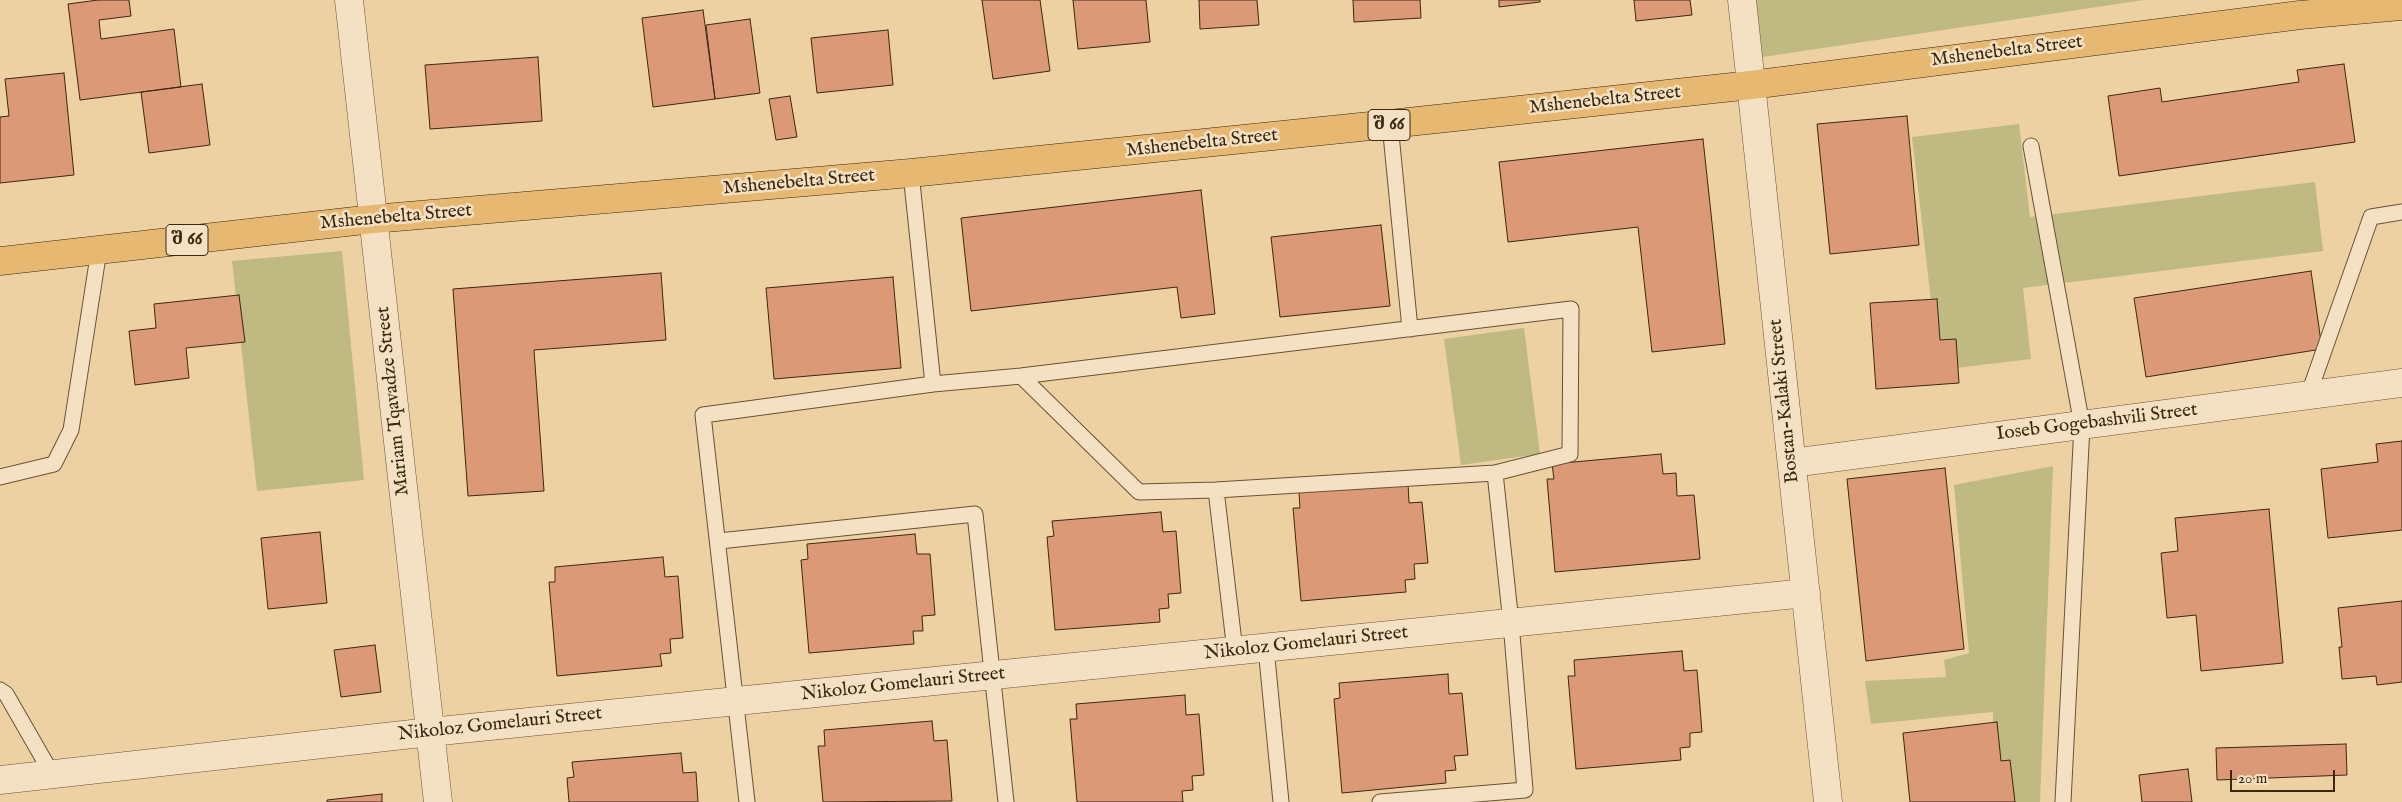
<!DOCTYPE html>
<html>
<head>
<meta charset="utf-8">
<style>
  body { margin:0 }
  #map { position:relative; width:2402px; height:802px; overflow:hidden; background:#eed1a3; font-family:"IM FELL English",serif }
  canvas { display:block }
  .scale { position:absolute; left:2230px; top:770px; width:105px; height:22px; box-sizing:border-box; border:2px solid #3b2811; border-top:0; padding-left:6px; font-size:15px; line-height:18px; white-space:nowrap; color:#3b2811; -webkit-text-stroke:4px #f4e1c3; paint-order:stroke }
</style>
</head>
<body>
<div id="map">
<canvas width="2402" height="802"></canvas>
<div class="scale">20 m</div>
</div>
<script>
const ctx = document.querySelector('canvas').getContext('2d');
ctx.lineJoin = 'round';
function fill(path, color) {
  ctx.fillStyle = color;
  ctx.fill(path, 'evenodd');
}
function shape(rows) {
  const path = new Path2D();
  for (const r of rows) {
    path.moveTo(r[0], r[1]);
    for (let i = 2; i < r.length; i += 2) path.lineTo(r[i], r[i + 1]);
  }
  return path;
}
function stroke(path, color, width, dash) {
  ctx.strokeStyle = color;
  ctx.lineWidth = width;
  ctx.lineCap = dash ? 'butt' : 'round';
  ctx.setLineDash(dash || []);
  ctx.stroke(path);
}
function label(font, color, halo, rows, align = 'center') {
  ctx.font = font + ' "IM FELL English","Noto Serif Georgian",serif';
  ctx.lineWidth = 5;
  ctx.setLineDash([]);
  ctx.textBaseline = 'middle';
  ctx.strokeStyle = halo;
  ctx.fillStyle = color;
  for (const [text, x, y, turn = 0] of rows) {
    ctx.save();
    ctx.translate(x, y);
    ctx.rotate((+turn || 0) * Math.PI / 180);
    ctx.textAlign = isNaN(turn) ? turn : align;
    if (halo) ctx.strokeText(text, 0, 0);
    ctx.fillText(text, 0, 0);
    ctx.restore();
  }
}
fill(shape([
  [1750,0,2144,0,1756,58],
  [2019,124,2030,217,2315,182,2323,251,2023,288,2031,359,1939,370,1912,137],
  [342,251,364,480,257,491,232,261],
  [1524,328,1540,454,1461,465,1444,339],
  [2053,466,2040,802,1994,802,1993,712,1871,724,1865,681,1946,677,1944,660,1969,653,1954,485]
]), '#beba81');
const building = shape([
  [98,0,129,0,131,16,99,20,101,39,174,29,181,87,80,100,68,4,98,0],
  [982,0,1040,0,1050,71,993,79,982,0],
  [1073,0,1146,0,1150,42,1078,49,1073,0],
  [1199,0,1257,0,1259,25,1200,29,1199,0],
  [1353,0,1420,0,1421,18,1354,22,1353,0],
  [1499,0,1540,0,1540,2,1499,7,1499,0],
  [1634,0,1690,0,1692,15,1636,21,1634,0],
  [703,10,715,99,653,107,642,18,703,10],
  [750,19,760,93,715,99,706,25,750,19],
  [888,30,893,85,817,93,811,38,888,30],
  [538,57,542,121,430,129,425,65,538,57],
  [2344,64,2355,142,2119,176,2108,96,2160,88,2162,102,2299,82,2297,70,2344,64],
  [64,73,74,175,0,183,0,117,9,116,5,79,64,73],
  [202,84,210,145,149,153,141,92,202,84],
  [790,96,797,137,776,140,769,99,790,96],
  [1907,116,1919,245,1830,254,1817,124,1907,116],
  [1703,139,1725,344,1652,352,1638,227,1508,242,1499,162,1703,139],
  [1201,190,1215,314,1181,318,1177,287,971,311,961,218,1201,190],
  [1381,225,1390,306,1280,317,1271,237,1381,225],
  [2311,271,2322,349,2146,377,2134,298,2311,271],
  [661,273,666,340,534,350,544,491,468,496,453,289,661,273],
  [893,277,901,368,774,379,766,288,893,277],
  [239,295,245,342,186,348,189,378,135,385,129,331,156,328,154,304,239,295],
  [1937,299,1940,340,1956,339,1959,383,1876,389,1870,303,1937,299],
  [2402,441,2402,530,2328,538,2321,469,2378,462,2376,444,2402,441],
  [1661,454,1663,474,1676,473,1677,496,1694,495,1700,559,1555,572,1547,479,1554,479,1552,464,1661,454],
  [1945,468,1964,649,1866,661,1847,479,1945,468],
  [1408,483,1409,503,1422,502,1428,563,1414,564,1415,579,1405,580,1406,592,1301,601,1293,508,1300,508,1299,492,1408,483],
  [2269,509,2283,663,2201,671,2196,615,2167,618,2161,553,2178,551,2175,518,2269,509],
  [1161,512,1163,532,1176,531,1181,593,1168,594,1169,608,1159,609,1160,622,1055,630,1047,537,1054,536,1052,521,1161,512],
  [320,532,327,603,268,609,261,538,320,532],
  [915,534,917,554,930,554,935,615,922,616,923,631,913,631,914,644,809,653,801,560,808,559,807,544,915,534],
  [663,557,665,577,678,576,683,638,670,639,671,653,660,654,662,666,557,676,549,582,555,582,555,567,663,557],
  [2402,601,2402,682,2377,685,2376,676,2342,679,2339,647,2342,647,2338,608,2402,601],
  [375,645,381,692,341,697,334,650,375,645],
  [1682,651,1684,671,1697,670,1702,732,1690,733,1690,747,1680,748,1681,760,1576,769,1568,676,1575,676,1574,660,1682,651],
  [1448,674,1449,694,1462,693,1468,755,1454,756,1456,770,1445,771,1446,783,1342,793,1334,699,1340,698,1339,683,1448,674],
  [1185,695,1186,715,1199,714,1204,775,1192,776,1193,790,1182,791,1183,802,1077,802,1070,719,1077,719,1076,704,1185,695],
  [932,721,934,741,947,740,952,801,823,802,818,746,825,746,824,730,932,721],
  [1997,722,2001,761,2010,760,2015,802,1910,802,1903,733,1997,722],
  [2346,744,2347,775,2217,780,2216,748,2346,744],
  [681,753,683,773,696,772,698,802,569,802,567,778,574,777,572,762,681,753],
  [2188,769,2192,802,2142,802,2139,775,2188,769],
  [382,794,382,802,327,802,327,800,382,794]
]);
fill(building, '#dc9978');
stroke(building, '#3b2811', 1);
const service = shape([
  [1390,124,1410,329],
  [2031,146,2082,425,2063,802],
  [911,173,933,384],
  [1021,376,1139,492,1216,490],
  [2308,396,2371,217,2402,212],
  [0,477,54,464,71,430,99,250],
  [719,541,975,514,1006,802],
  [1266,648,1281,802],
  [0,690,6,694,52,774],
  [747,802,703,415,933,384,1021,376,1571,309,1570,454,1495,473,1216,490,1235,651],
  [1380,802,1525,790,1511,623,1495,473]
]);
const minor = shape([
  [349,0,438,802],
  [1742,0,1828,802],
  [1792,463,2402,383],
  [0,780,430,732,1806,593]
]);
const primary = shape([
  [0,261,373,219,911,173,1390,124,1751,85,2300,15,2402,6]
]);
stroke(service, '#685236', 17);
stroke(minor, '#685236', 29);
stroke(primary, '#3b2811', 29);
stroke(service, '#f4e1c3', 15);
stroke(minor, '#f4e1c3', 28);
stroke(primary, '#e7b872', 28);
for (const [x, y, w] of [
  [1389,125,42],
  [187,240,42]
]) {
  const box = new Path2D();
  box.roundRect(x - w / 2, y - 15.5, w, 31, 4);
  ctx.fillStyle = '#f4e1c3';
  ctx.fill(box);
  stroke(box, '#3b2811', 1);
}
label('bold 18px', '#3b2811', null, [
  ["შ 66",1389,125],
  ["შ 66",187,240]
]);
label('19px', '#3b2811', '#f4e1c3', [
  ["Mshenebelta Street",2007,52,-7],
  ["Mshenebelta Street",1605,101,-6],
  ["Mshenebelta Street",1202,144,-6],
  ["Mshenebelta Street",799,183,-5],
  ["Mshenebelta Street",396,218,-5],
  ["Mariam Tqavadze Street",394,401,-96],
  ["Bostan-Kalaki Street",1785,401,-96],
  ["Ioseb Gogebashvili Street",2097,423,-7],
  ["Nikoloz Gomelauri Street",1306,644,-6],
  ["Nikoloz Gomelauri Street",903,685,-6],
  ["Nikoloz Gomelauri Street",500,725,-6]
]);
</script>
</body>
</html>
